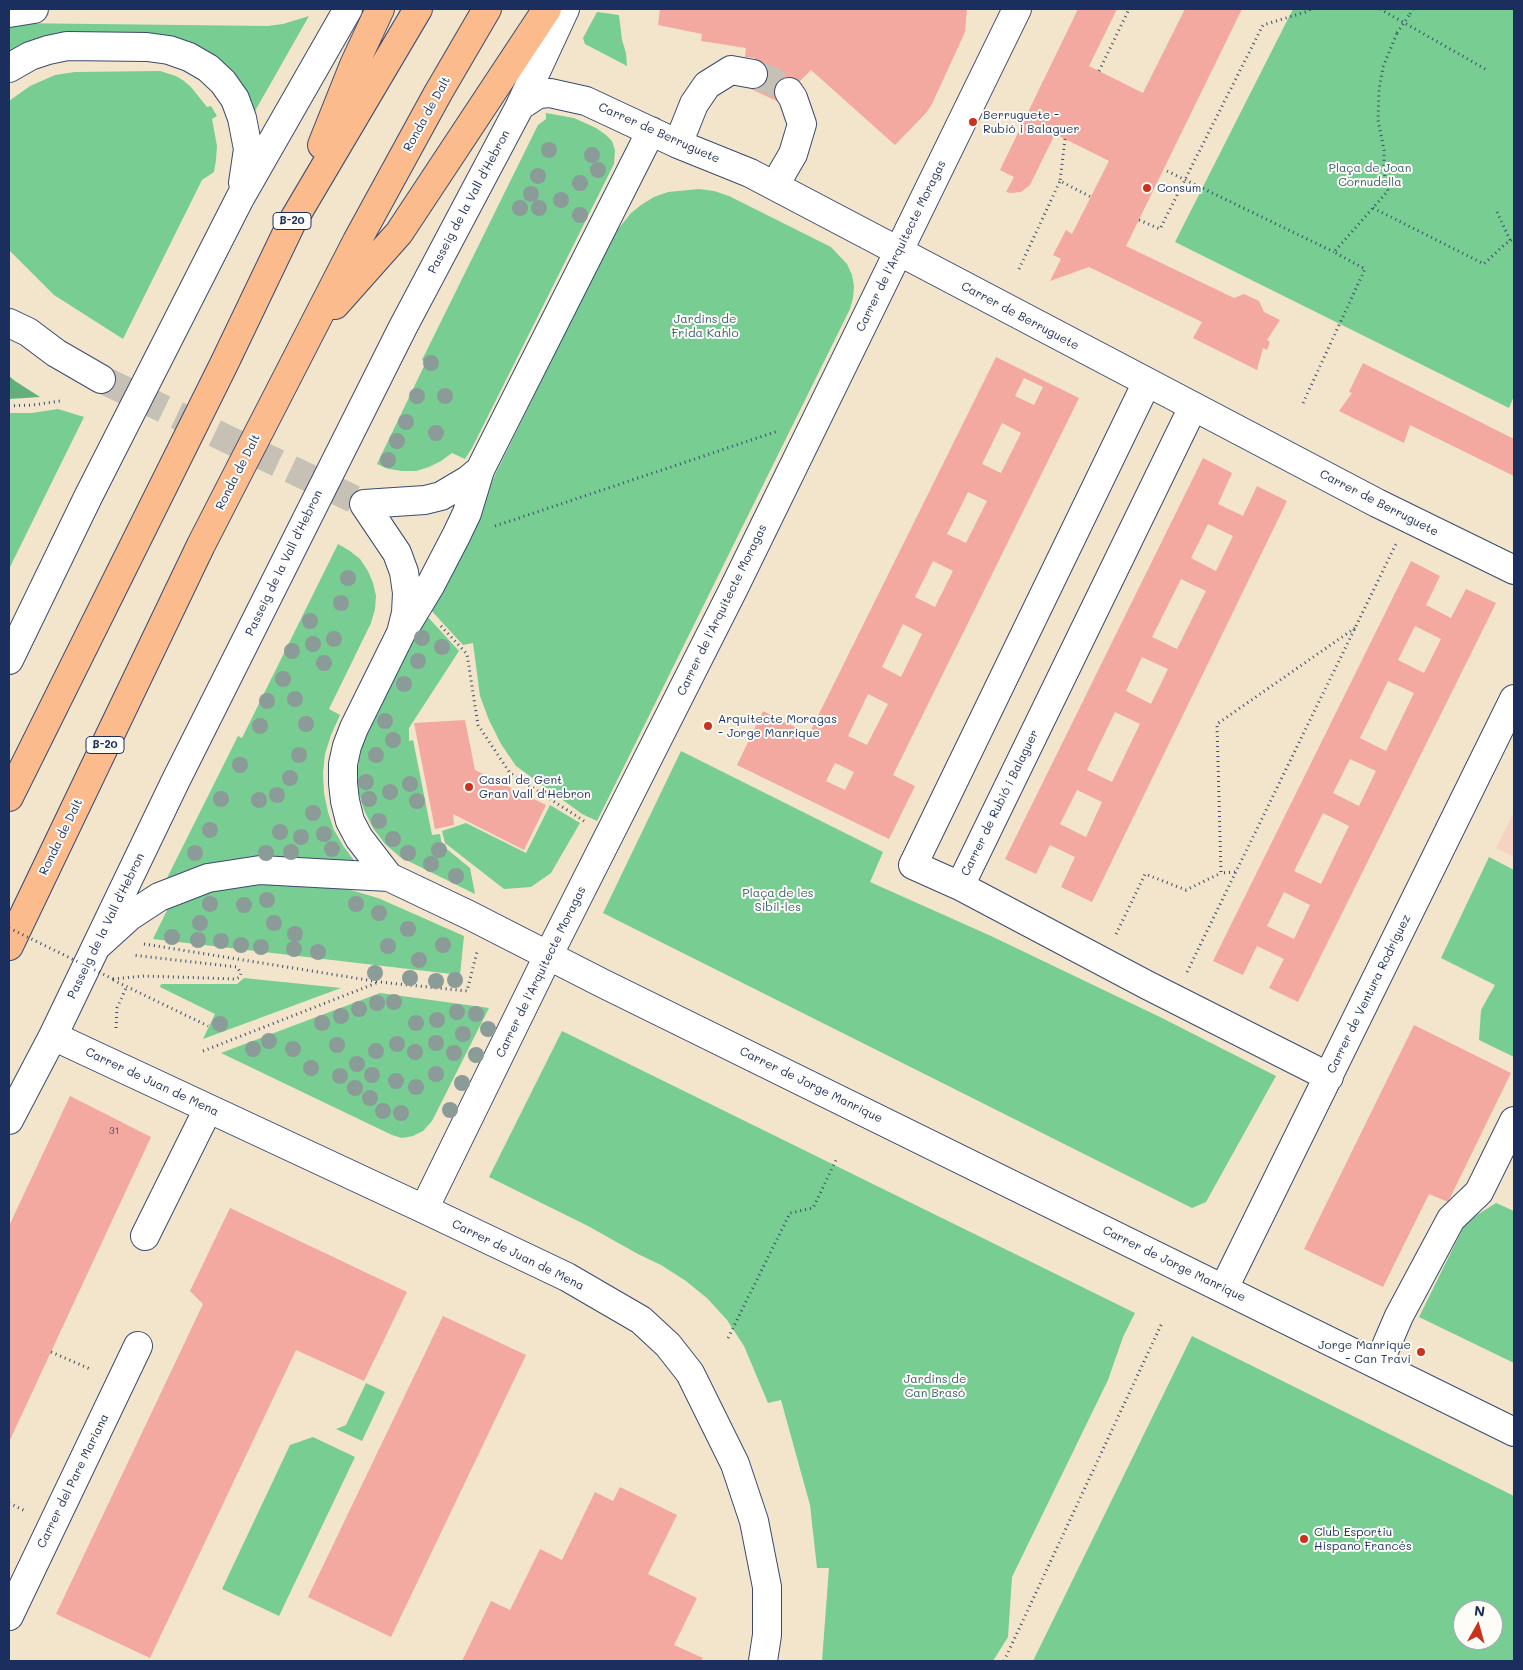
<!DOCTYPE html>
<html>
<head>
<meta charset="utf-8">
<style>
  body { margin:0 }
  #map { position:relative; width:1523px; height:1670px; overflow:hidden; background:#f2e5cb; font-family:Mali,sans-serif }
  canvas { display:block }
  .frame { position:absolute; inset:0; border:10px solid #1b2f5e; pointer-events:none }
  .north { position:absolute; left:1453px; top:1600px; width:50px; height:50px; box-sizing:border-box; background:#fdfcf7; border:1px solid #a3aaba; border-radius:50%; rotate:7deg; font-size:14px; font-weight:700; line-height:20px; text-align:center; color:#1b2f5e }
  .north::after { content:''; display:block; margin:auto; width:18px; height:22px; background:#c8321e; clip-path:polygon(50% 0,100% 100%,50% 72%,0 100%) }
</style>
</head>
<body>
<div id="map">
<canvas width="1523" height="1670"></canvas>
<div class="frame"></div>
<div class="north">N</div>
</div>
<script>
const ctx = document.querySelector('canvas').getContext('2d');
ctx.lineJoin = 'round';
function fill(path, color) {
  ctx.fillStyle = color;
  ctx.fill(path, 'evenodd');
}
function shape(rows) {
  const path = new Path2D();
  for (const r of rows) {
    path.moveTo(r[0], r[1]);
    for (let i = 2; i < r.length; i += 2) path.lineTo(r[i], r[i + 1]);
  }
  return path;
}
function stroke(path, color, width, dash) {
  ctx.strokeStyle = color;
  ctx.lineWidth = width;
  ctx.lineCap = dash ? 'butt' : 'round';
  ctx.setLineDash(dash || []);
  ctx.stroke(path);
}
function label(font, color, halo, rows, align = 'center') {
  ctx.font = font + ' Mali,sans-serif';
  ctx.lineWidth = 4;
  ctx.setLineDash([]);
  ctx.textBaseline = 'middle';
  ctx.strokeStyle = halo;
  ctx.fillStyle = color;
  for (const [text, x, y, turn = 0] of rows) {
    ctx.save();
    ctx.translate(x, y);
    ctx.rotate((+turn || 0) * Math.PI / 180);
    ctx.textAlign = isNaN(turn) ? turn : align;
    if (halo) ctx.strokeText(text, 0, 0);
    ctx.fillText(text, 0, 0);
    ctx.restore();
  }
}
fill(shape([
  [1514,812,1514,857,1496,848]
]), '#f5d2c2');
fill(shape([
  [1293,9,1514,9,1514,396,1509,408,1175,242],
  [597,12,619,15,622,40,626,53,627,66,585,44,583,38],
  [309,16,251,118,202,54,9,57,9,23,267,26,283,24],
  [160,71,176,76,184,81,191,87,207,107,211,106,217,116,212,119,217,146,216,160,214,172,202,180,123,339,54,295,9,250,9,101,30,86,55,75,75,72],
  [546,113,574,118,596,128,606,135,612,141,615,150,614,164,472,448,465,459,452,453,441,461,429,467,416,471,402,471,389,469,377,464,426,362,422,360,538,125,546,119],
  [699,189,714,191,729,196,831,247,847,264,852,275,854,286,853,298,850,309,597,821,582,814,516,766,501,744,489,720,480,696,473,643,463,645,429,608,615,233,631,213,641,205,654,197,668,192],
  [58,409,84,417,9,569,9,413,32,413],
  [338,544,350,551,360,559,368,571,373,583,376,596,375,609,371,623,329,709,340,715,331,735,325,754,323,773,324,793,328,812,334,830,344,847,356,863,164,884,238,736,242,738],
  [426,615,459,651,409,728,409,741,413,740,432,835,440,834,442,845,470,868,475,894,400,857,385,844,373,828,364,810,359,794,357,777,359,760,363,743],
  [681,751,883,852,870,882,991,936,1162,1018,1276,1076,1206,1202,1192,1208,603,913],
  [550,805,580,823,551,873,531,887,504,889,445,843,442,831,466,823,526,853],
  [1489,857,1514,870,1514,1057,1479,1040,1481,1010,1495,985,1441,958],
  [268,881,330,885,354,891,378,898,464,936,460,975,153,939,171,902,186,895],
  [244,978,341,988,203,1039,215,1014,160,987,161,984,237,984],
  [380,993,489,1008,432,1121,423,1131,413,1136,402,1138,392,1135,221,1053],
  [562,1031,1135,1313,1123,1337,1108,1380,1012,1577,1008,1637,993,1661,822,1661,829,1568,817,1568,810,1505,781,1400,768,1403,744,1346,727,1320,708,1299,686,1281,661,1265,638,1254,588,1226,489,1177],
  [1496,1203,1514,1211,1514,1363,1419,1317,1466,1222],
  [1192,1336,1514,1496,1514,1661,1033,1661],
  [1463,1610,1493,1610,1493,1640,1463,1640],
  [366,1383,385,1392,362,1441,336,1429,346,1425],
  [313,1437,355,1457,279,1616,222,1589,290,1445]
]), '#77cd92');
fill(shape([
  [9,376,15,381,40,397,9,399]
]), '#61b07c');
fill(shape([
  [660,9,967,9,965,32,932,104,926,113,895,145,811,70,779,102,751,89,755,58,745,57,746,48,701,41,702,34,658,25],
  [1078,9,1117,9,1089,66,1143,93,1185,9,1242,9,1126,246,1234,298,1244,294,1259,301,1264,312,1280,320,1267,340,1270,342,1267,350,1263,348,1257,370,1193,338,1202,322,1089,267,1050,281,1061,259,1053,255,1066,230,1072,234,1109,161,1055,134,1030,185,1021,192,1011,193,1006,192,1014,177,1000,170],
  [996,357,1079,398,893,775,915,786,889,839,737,765,763,711,809,734],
  [1024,378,1043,387,1034,405,1015,396],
  [1002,423,1021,433,1001,473,982,464],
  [968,492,987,501,966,543,947,534],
  [933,561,953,571,935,607,915,597],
  [903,624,922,634,901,677,882,667],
  [868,694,888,704,867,745,848,736],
  [835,763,854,772,845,790,826,781],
  [1363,363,1514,439,1514,476,1412,426,1410,425,1404,443,1339,411,1352,393,1349,392],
  [1203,458,1232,473,1218,504,1243,516,1257,486,1287,501,1092,902,1061,887,1075,857,1050,845,1036,874,1005,859],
  [1208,524,1233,536,1216,571,1191,558],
  [1181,579,1206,591,1177,649,1152,637],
  [1142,657,1168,669,1151,704,1126,691],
  [1115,712,1140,724,1112,782,1087,770],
  [1077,790,1102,802,1086,837,1060,824],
  [1411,561,1440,576,1426,605,1451,618,1466,589,1496,603,1298,1002,1269,988,1284,959,1257,946,1243,975,1213,961],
  [1415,626,1441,639,1424,673,1398,660],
  [1388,681,1414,693,1386,751,1360,738],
  [1350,759,1376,771,1359,806,1333,793],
  [1323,813,1349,826,1321,884,1294,871],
  [1284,892,1310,905,1294,939,1267,926],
  [465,720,475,770,546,805,524,850,453,814,454,825,435,829,414,723],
  [1414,1025,1511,1073,1448,1202,1429,1194,1383,1287,1304,1249],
  [70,1096,151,1137,9,1442,9,1226],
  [230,1208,407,1292,364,1381,296,1350,150,1658,56,1614,203,1304,190,1291],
  [443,1316,526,1355,391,1637,308,1597],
  [620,1487,677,1515,648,1574,697,1598,674,1645,703,1658,701,1661,462,1661,491,1601,510,1610,540,1549,562,1560,595,1492,613,1501]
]), '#f3a8a0');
stroke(shape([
  [753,74,772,81,789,92],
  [101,379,364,504]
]), '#c7c1b5', 28, [28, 14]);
const minor = shape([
  [9,13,34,9],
  [9,68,30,56,48,50,67,46,147,47,169,50,189,57,208,68,223,82,235,99,242,118,248,149,243,183],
  [520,106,538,94,550,93,586,101,678,144,750,173,1377,503,1514,570],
  [678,144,694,104,707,85,731,70,753,74],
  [775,185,793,154,802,124,793,98,789,92],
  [9,323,28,332,56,353,101,379],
  [1147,382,913,865,960,886,1147,985,1329,1077],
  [407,624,430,586,456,536,467,513,480,470],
  [9,660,88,497,240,198,348,9],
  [389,877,359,838,350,821,345,801,343,783,343,764,347,746,354,728,401,633,406,613,407,593,404,572,397,553,364,504,425,500,441,496,468,480,480,470,651,131],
  [960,886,1193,407],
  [97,946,130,916,159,897,208,878,260,870,389,877,469,915,602,983,1514,1432],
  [53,1036,424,1209,567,1277,641,1320,668,1345,690,1373,735,1464,754,1521,767,1587,767,1635,763,1661],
  [9,1120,53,1036,176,780,403,327,520,106,565,9],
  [424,1209,548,956,734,588,1017,9],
  [145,1236,208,1109],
  [1224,1288,1514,699],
  [1378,1365,1399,1316,1451,1219,1479,1192,1514,1121],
  [9,1616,138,1346]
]);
const highway = shape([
  [322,145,354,65,380,9],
  [335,305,399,233,547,9],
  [9,797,224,364,291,224,418,9],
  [9,946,201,545,357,241,438,93,487,9]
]);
stroke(minor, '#3b4a6e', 30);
stroke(highway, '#3b4a6e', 30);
stroke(shape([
  [1380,9,1487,70],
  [1410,14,1413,9],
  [1099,71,1129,9],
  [1065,139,1060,181,1091,197],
  [1167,171,1334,252],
  [1373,208,1484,264,1505,244,1514,239],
  [1497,212,1510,240],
  [1139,220,1160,229,1263,25,1309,11,1310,9],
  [1019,269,1060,181],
  [1303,403,1365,269,1334,252,1388,191,1384,171,1384,150,1378,120,1379,90,1383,67,1397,33],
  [9,406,33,405,60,401],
  [495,526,778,431],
  [441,626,467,654,478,725,510,773,584,821],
  [1235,872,1221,873,1217,724,1355,628],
  [1116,934,1145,874,1186,890,1221,873],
  [144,944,380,982,467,991,477,952],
  [1187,972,1396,544],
  [113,979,144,976,236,979,240,977,241,973,237,967,132,955],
  [113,980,208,1026],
  [116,1028,117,1008,127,986],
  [203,1051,379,982],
  [728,1338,790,1213,813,1208,837,1158],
  [51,1352,90,1369],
  [9,1503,25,1511],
  [1004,1661,1162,1323]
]), '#3b4a6e', 3, [1, 4]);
stroke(minor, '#fff', 28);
stroke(highway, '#fbbb8c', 28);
stroke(shape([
  [1397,33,1410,14],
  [9,928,113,979]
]), '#3b4a6e', 3, [1, 4]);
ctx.fillStyle = '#8b9b98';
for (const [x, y] of [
  [549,150],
  [592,155],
  [598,170],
  [538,176],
  [580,183],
  [531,194],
  [561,200],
  [520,208],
  [539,208],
  [580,215],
  [431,363],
  [417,396],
  [445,396],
  [406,422],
  [436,433],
  [397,441],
  [388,460],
  [348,578],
  [341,603],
  [310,621],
  [422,638],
  [334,639],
  [313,644],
  [442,647],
  [292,651],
  [418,661],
  [324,663],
  [283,679],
  [404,684],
  [295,699],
  [267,701],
  [385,721],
  [306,724],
  [260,726],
  [393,740],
  [299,755],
  [376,755],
  [240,765],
  [290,778],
  [366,782],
  [410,784],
  [390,792],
  [277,795],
  [221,799],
  [369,799],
  [259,800],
  [417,801],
  [313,813],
  [379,821],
  [210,830],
  [280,832],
  [324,834],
  [301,837],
  [393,839],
  [332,849],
  [439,850],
  [291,852],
  [195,853],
  [266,853],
  [408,853],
  [431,864],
  [456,876],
  [267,900],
  [210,904],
  [356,904],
  [244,905],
  [379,913],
  [200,923],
  [274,923],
  [408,929],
  [295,934],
  [172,937],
  [198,940],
  [221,941],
  [241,945],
  [443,945],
  [388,946],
  [261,947],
  [294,949],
  [318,952],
  [419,960],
  [375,973],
  [410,978],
  [455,980],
  [436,981],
  [394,1002],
  [377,1003],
  [359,1009],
  [457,1012],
  [476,1014],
  [341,1016],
  [437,1020],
  [322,1023],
  [416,1023],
  [220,1024],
  [488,1029],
  [463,1034],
  [269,1041],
  [436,1043],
  [397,1044],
  [337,1045],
  [253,1049],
  [293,1049],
  [376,1051],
  [415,1052],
  [454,1053],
  [476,1055],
  [357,1064],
  [311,1068],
  [436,1074],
  [372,1075],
  [340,1076],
  [396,1081],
  [462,1083],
  [416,1087],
  [355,1088],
  [370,1098],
  [450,1110],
  [383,1111],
  [401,1113]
]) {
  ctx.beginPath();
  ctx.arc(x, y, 8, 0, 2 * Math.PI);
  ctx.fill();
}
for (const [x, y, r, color] of [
  [973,122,5,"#c8321e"],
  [1147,188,5,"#c8321e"],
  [708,726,5,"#c8321e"],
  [469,787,5,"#c8321e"],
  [1421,1352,5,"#c8321e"],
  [1304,1539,5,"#c8321e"]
]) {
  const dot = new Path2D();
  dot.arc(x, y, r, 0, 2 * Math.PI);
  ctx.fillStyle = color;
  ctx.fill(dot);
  stroke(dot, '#fdfcf7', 2);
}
label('10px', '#514d6e', null, [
  ["31",114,1131]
]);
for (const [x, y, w] of [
  [292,221,38],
  [105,745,38]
]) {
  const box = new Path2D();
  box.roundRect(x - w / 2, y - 8.5, w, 17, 4);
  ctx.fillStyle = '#fdfcf7';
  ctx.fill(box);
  stroke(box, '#1b2f5e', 1);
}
label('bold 11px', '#1b2f5e', null, [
  ["B-20",292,221],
  ["B-20",105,745]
]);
label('12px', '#1b2f5e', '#fdfcf7', [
  ["Ronda de Dalt",427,114,-61],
  ["Carrer de Berruguete",659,133,24],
  ["Passeig de la Vall d'Hebron",469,202,-62],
  ["Carrer de l'Arquitecte Moragas",901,246,-64],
  ["Carrer de Berruguete",1020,316,28],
  ["Ronda de Dalt",238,472,-63],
  ["Carrer de Berruguete",1379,503,27],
  ["Passeig de la Vall d'Hebron",284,563,-64],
  ["Carrer de l'Arquitecte Moragas",722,610,-64],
  ["Carrer de Rubió i Balaguer",1000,803,-64],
  ["Ronda de Dalt",61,837,-64],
  ["Passeig de la Vall d'Hebron",106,926,-64],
  ["Carrer de l'Arquitecte Moragas",541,972,-64],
  ["Carrer de Ventura Rodríguez",1369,994,-64],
  ["Carrer de Juan de Mena",152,1082,25],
  ["Carrer de Jorge Manrique",811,1085,26],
  ["Carrer de Juan de Mena",518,1255,26],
  ["Carrer de Jorge Manrique",1174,1264,26],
  ["Carrer del Pare Mariana",73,1481,-64]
]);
label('12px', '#1b2f5e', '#fdfcf7', [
  ["Berruguete -",983,115],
  ["Rubió i Balaguer",983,129],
  ["Consum",1157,188],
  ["Arquitecte Moragas",718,719],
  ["- Jorge Manrique",718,733],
  ["Casal de Gent",479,780],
  ["Gran Vall d'Hebron",479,794],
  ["Jorge Manrique",1411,1345,"right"],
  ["- Can Travi",1411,1359,"right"],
  ["Club Esportiu",1314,1532],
  ["Hispano Francés",1314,1546]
], 'left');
label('12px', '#375e6e', '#fdfcf7', [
  ["Plaça de Joan",1370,168],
  ["Cornudella",1370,182],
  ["Jardins de",705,319],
  ["Frida Kahlo",705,333],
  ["Plaça de les",778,893],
  ["Sibil·les",778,907],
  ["Jardins de",935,1379],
  ["Can Brasó",935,1393]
]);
</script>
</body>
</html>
